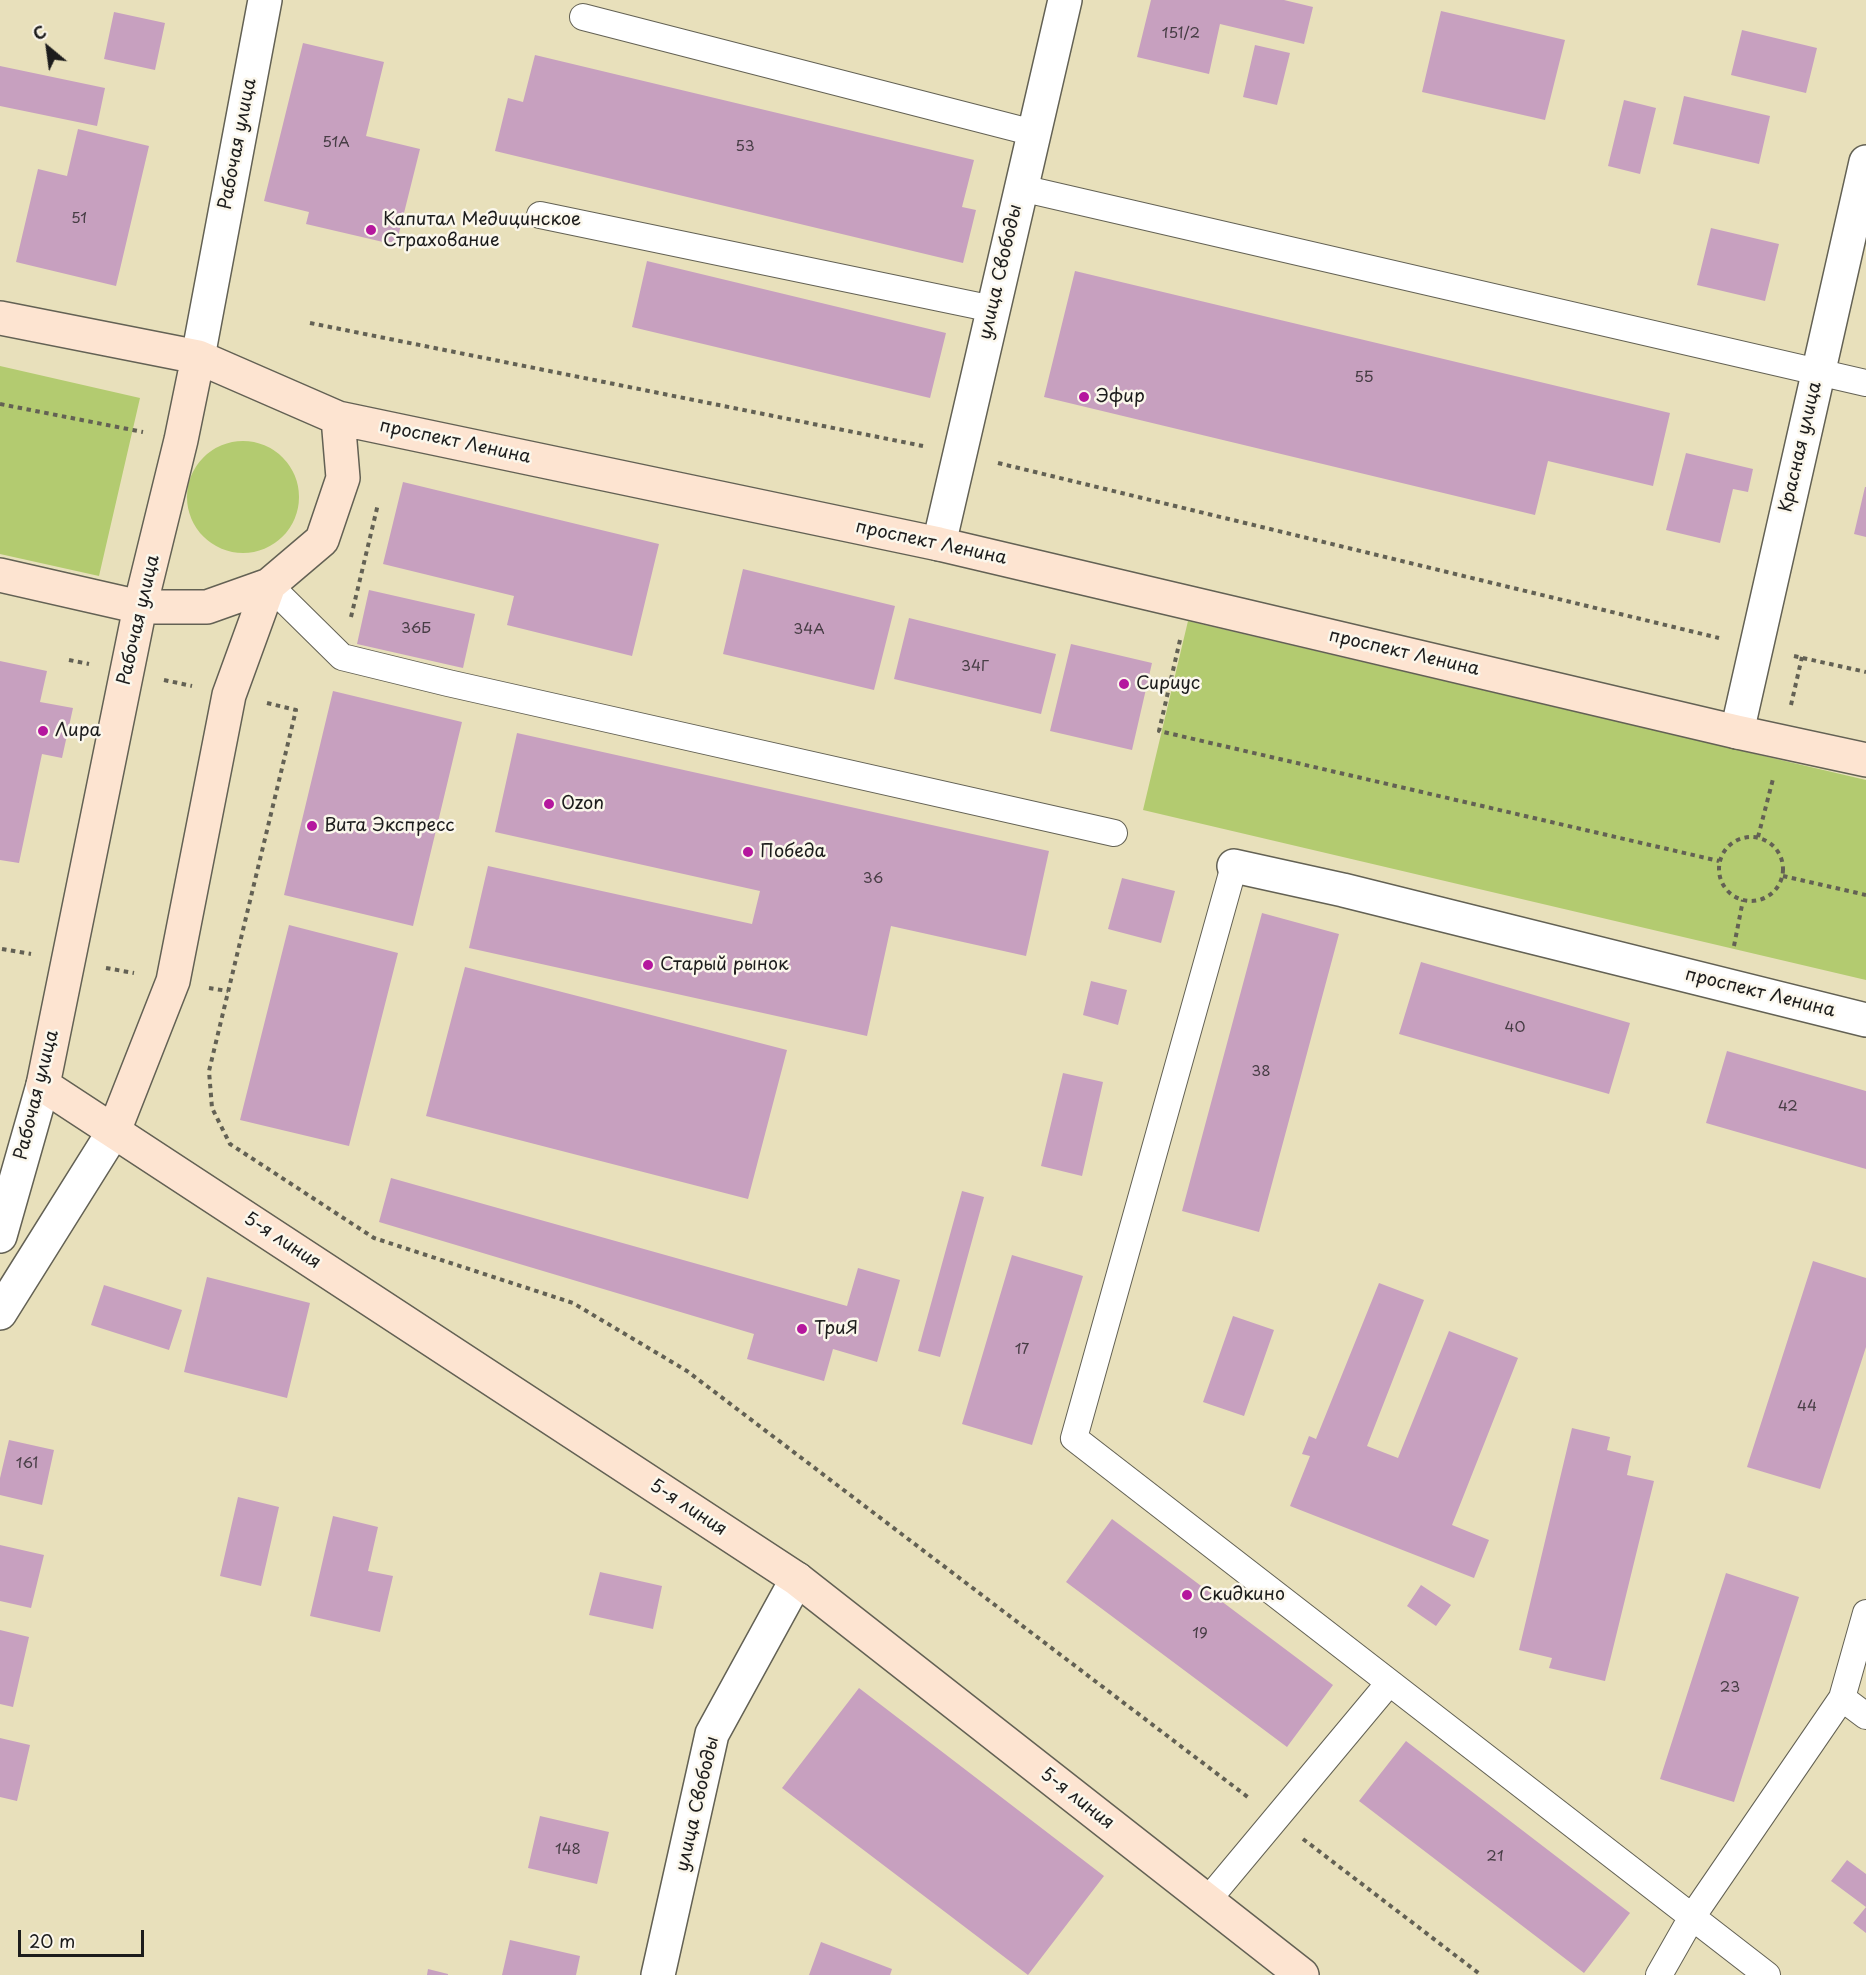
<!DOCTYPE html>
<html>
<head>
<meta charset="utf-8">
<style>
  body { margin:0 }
  #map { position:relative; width:1866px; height:1975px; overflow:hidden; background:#e8e0bb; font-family:"Playpen Sans",sans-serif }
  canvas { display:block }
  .north { position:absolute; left:18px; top:18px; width:60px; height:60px; -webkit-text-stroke:4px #fbf7ec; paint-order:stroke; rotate:331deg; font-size:16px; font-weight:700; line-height:24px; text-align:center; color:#1c1c1c }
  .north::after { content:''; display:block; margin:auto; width:21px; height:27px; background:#1c1c1c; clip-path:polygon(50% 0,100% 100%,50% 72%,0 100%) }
  .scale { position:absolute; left:18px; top:1930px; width:126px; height:27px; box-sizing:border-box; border:3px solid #1c1c1c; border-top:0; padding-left:8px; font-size:18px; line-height:21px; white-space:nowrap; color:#1c1c1c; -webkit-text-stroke:4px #fbf7ec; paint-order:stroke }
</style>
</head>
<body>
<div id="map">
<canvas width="1866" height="1975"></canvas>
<div class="north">С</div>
<div class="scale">20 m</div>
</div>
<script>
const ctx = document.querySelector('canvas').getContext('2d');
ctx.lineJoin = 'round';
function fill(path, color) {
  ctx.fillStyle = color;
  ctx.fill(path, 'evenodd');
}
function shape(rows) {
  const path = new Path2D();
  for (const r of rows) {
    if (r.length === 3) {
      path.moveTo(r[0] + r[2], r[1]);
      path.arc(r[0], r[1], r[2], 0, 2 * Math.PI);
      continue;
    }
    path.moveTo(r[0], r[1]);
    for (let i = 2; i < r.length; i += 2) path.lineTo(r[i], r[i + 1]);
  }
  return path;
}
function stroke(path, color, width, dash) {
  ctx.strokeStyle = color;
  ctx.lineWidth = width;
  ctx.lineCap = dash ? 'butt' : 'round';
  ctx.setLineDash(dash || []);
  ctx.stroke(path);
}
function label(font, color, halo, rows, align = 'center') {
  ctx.font = font + ' "Playpen Sans",sans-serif';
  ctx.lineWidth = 5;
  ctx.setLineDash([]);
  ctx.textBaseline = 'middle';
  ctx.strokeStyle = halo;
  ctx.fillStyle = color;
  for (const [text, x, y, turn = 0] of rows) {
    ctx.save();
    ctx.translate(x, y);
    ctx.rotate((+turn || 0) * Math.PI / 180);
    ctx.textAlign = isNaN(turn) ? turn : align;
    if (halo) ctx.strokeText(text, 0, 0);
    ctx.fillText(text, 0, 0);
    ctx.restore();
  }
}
fill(shape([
  [0,366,140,398,99,576,0,554],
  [243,497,56],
  [1188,621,1866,780,1866,980,1143,810]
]), '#b3cb70');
fill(shape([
  [1151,0,1284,0,1313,7,1304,44,1220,24,1209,74,1137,57],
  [1441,11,1565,40,1545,120,1422,92],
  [114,12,165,23,155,70,104,59],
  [1742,30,1817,48,1806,93,1731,75],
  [303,43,384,62,366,136,420,149,396,245,306,224,309,212,264,201],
  [1255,45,1290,53,1277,105,1243,97],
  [535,55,974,160,962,207,976,210,963,263,495,151,508,98,523,102],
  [0,66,105,88,97,126,0,106],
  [1684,96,1770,116,1759,164,1673,144],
  [1624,100,1656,108,1640,174,1608,166],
  [78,129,149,146,116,286,16,262,38,169,67,176],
  [1711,228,1779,244,1765,301,1697,285],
  [647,261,946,333,930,398,632,327],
  [1075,271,1670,413,1653,486,1548,461,1535,515,1044,397],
  [1686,453,1753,469,1748,492,1733,489,1720,543,1666,530],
  [403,482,659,544,632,656,507,625,514,596,383,564],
  [1865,487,1866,487,1866,537,1854,534],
  [743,569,895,606,874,690,723,654],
  [369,590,475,614,463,668,357,644],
  [909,618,1056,654,1041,714,894,679],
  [1071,644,1152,663,1132,750,1050,731],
  [0,661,47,671,40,702,73,708,62,758,42,754,19,863,0,860],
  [333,691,462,722,413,926,284,895],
  [517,733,1049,851,1026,956,891,926,867,1036,469,948,488,866,752,924,760,891,495,832],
  [1122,878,1175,891,1161,943,1108,929],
  [1262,913,1339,934,1259,1232,1182,1211],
  [289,925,398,953,349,1146,240,1120],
  [1421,962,1630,1023,1609,1094,1399,1034],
  [465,967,787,1050,748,1199,426,1116],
  [1091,981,1127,990,1118,1025,1083,1015],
  [1727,1051,1866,1091,1866,1169,1706,1123],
  [1063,1073,1103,1082,1082,1176,1041,1166],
  [391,1178,847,1306,858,1268,900,1280,877,1362,833,1349,824,1381,747,1359,754,1334,379,1222],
  [962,1191,984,1197,940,1357,918,1351],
  [1012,1255,1083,1276,1032,1445,962,1424],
  [1813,1261,1866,1278,1866,1347,1820,1489,1747,1467],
  [207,1277,310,1303,287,1398,184,1372],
  [1379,1283,1424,1300,1367,1446,1398,1458,1449,1331,1518,1358,1452,1525,1489,1540,1474,1578,1290,1506,1310,1456,1302,1454,1309,1436,1316,1439],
  [104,1285,182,1310,169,1350,91,1325],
  [1233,1316,1274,1330,1244,1416,1203,1402],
  [1572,1428,1610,1437,1607,1450,1631,1456,1627,1475,1654,1481,1605,1681,1549,1668,1552,1658,1519,1650],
  [9,1440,54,1450,42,1505,0,1495,0,1478],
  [238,1497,279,1507,261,1586,220,1576],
  [333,1516,378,1527,368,1571,393,1576,380,1632,310,1616],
  [1112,1519,1333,1685,1287,1747,1066,1582],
  [0,1545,44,1555,31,1608,0,1601],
  [600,1572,662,1586,653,1629,589,1615],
  [1726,1573,1799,1597,1734,1802,1660,1779],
  [1421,1585,1451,1605,1436,1626,1407,1606],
  [0,1630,29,1637,13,1707,0,1704],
  [859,1688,1104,1876,1028,1975,782,1788],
  [0,1738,30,1745,17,1801,0,1797],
  [1406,1741,1630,1913,1584,1973,1359,1801],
  [540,1816,609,1832,597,1884,528,1868],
  [1847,1860,1866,1874,1866,1933,1853,1923,1866,1907,1831,1881],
  [510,1940,580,1956,576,1975,502,1975],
  [821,1942,892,1969,890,1975,809,1975],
  [428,1969,448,1974,448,1975,427,1975]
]), '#c7a0bf');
const lane = shape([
  [583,17,1034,133],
  [1021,188,1866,383],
  [540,215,993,309],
  [269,585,342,657,448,683,1114,833],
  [1234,866,1074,1438,1767,1975],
  [1842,1698,1866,1716],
  [1207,1901,1389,1683],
  [1659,1975,1692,1917,1842,1698,1866,1613]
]);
const street = shape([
  [198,357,265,0],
  [939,544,1065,0],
  [1737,732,1866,162],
  [1234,866,1343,890,1866,1020],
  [0,1236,43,1085],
  [0,1313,114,1131],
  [658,1975,712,1734,797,1579]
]);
const secondary = shape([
  [0,318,198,357,338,418,939,544,1737,732,1866,760],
  [198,357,181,440,140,607,43,1085,797,1579,1302,1975],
  [0,575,140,607,207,607,269,585,322,540,343,478,338,418],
  [114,1131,173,981,229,695,269,585]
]);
stroke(lane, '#636154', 28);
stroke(street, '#636154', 36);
stroke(secondary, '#636154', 36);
stroke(shape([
  [310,323,923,446],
  [0,404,143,432],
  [998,463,1719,638],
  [351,617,378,504],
  [1180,640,1159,731,1719,861],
  [1794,656,1866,672],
  [69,660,89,664],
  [164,680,192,686],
  [267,703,296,710,209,1071,212,1108,230,1144,374,1238,573,1303,687,1371,1249,1798],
  [1791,705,1802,657],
  [1751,869,32],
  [1758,837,1773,779],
  [1783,876,1866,895],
  [1734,946,1743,900],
  [2,949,31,954],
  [106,968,134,973],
  [209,988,228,991],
  [1303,1839,1481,1975]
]), '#636154', 4, [4.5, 4.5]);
stroke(lane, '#fff', 26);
stroke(street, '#fff', 33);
stroke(secondary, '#fde4d1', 33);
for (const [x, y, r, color] of [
  [371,230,6,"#b5179e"],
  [1084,397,6,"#b5179e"],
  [1124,684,6,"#b5179e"],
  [43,731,6,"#b5179e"],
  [549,804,6,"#b5179e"],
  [312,826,6,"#b5179e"],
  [748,852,6,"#b5179e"],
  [648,965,6,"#b5179e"],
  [802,1329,6,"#b5179e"],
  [1187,1595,6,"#b5179e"]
]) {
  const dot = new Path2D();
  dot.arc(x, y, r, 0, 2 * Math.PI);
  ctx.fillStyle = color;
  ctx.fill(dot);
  stroke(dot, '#fbf7ec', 2);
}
label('15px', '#473d45', null, [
  ["151/2",1181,34],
  ["51А",336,143],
  ["53",745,147],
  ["51",79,219],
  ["55",1364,378],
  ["36Б",416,629],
  ["34А",809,630],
  ["34Г",975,667],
  ["36",873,879],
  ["40",1515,1028],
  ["38",1261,1072],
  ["42",1788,1107],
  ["17",1022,1350],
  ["44",1807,1407],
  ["161",27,1464],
  ["19",1200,1634],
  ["23",1730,1688],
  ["148",568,1850],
  ["21",1495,1857]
]);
label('18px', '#1c1c1c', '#fbf7ec', [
  ["Рабочая улица",238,144,-79],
  ["улица Свободы",1001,272,-77],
  ["проспект Ленина",455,442,12],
  ["Красная улица",1801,447,-77],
  ["проспект Ленина",931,543,12],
  ["Рабочая улица",139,620,-77],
  ["проспект Ленина",1404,653,13],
  ["проспект Ленина",1760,993,14],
  ["Рабочая улица",37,1095,-76],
  ["5-я линия",282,1241,33],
  ["5-я линия",688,1508,33],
  ["5-я линия",1077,1799,38],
  ["улица Свободы",698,1804,-77]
]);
label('18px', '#1c1c1c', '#fbf7ec', [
  ["Капитал Медицинское",383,220],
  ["Страхование",383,241],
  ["Эфир",1096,397],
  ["Сириус",1136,684],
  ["Лира",55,731],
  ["Ozon",561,804],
  ["Вита Экспресс",324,826],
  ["Победа",760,852],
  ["Старый рынок",660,965],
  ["ТриЯ",814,1329],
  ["Скидкино",1199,1595]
], 'left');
</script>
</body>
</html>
